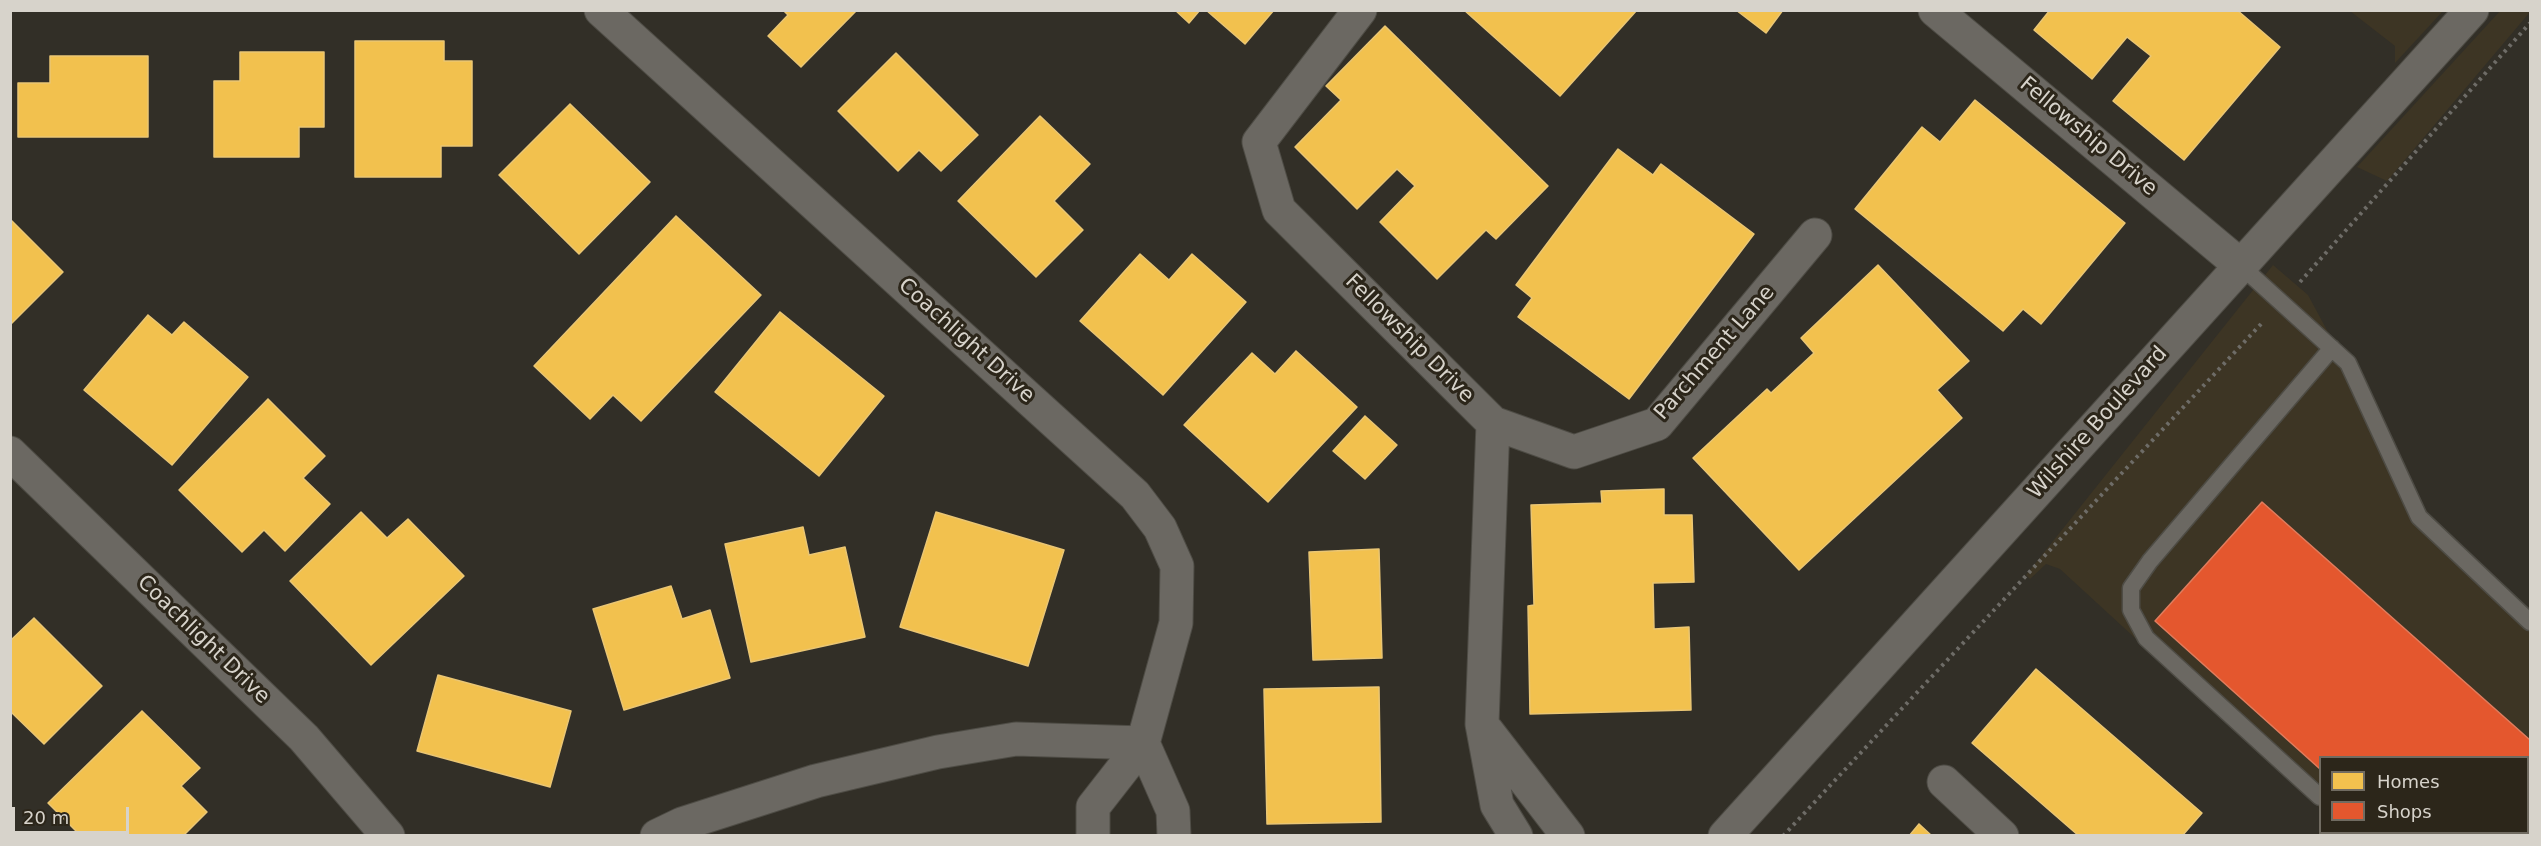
<!DOCTYPE html>
<html>
<head>
<meta charset="utf-8">
<style>
  body { margin:0 }
  #map { position:relative; width:2541px; height:846px; overflow:hidden; background:#322f27; font-family:"DejaVu Sans",sans-serif }
  canvas { display:block }
  .frame { position:absolute; inset:0; border:12px solid #d7d3cb; pointer-events:none }
  .legend { position:absolute; left:2319px; top:756px; width:210px; height:78px; box-sizing:border-box; background:#2c261a; border:2px solid #706b61; margin:0; padding:8px 10px; list-style:none; font-size:18px; color:#d7d3cb }
  .legend li { display:flex; align-items:center; gap:12px; height:30px }
  .legend b { width:30px; border:2px solid #706b61 }
  .scale { position:absolute; left:12px; top:807px; width:117px; height:27px; box-sizing:border-box; border:3px solid #d7d3cb; border-top:0; padding-left:8px; font-size:18px; line-height:21px; white-space:nowrap; color:#d7d3cb; -webkit-text-stroke:4px #2c261a; paint-order:stroke }
</style>
</head>
<body>
<div id="map">
<canvas width="2541" height="846"></canvas>
<div class="frame"></div>
<ul class="legend">
<li><b style="height:16px;background:#f2c14e"></b>Homes</li>
<li><b style="height:16px;background:#e4572e"></b>Shops</li>
</ul>
<div class="scale">20 m</div>
</div>
<script>
const ctx = document.querySelector('canvas').getContext('2d');
ctx.lineJoin = 'round';
function fill(path, color) {
  ctx.fillStyle = color;
  ctx.fill(path, 'evenodd');
}
function shape(rows) {
  const path = new Path2D();
  for (const r of rows) {
    path.moveTo(r[0], r[1]);
    for (let i = 2; i < r.length; i += 2) path.lineTo(r[i], r[i + 1]);
  }
  return path;
}
function stroke(path, color, width, dash) {
  ctx.strokeStyle = color;
  ctx.lineWidth = width;
  ctx.lineCap = dash ? 'butt' : 'round';
  ctx.setLineDash(dash || []);
  ctx.stroke(path);
}
function label(font, color, halo, rows, align = 'center') {
  ctx.font = font + ' "DejaVu Sans",sans-serif';
  ctx.lineWidth = 6;
  ctx.setLineDash([]);
  ctx.textBaseline = 'middle';
  ctx.strokeStyle = halo;
  ctx.fillStyle = color;
  for (const [text, x, y, turn = 0] of rows) {
    ctx.save();
    ctx.translate(x, y);
    ctx.rotate((+turn || 0) * Math.PI / 180);
    ctx.textAlign = isNaN(turn) ? turn : align;
    if (halo) ctx.strokeText(text, 0, 0);
    ctx.fillText(text, 0, 0);
    ctx.restore();
  }
}
fill(shape([
  [2350,11,2443,11,2395,63,2395,46],
  [2500,11,2530,12,2387,181,2357,167],
  [2273,265,2308,295,2441,542,2530,620,2530,835,2350,835,2347,833,2528,832,2528,758,2320,758,2320,808,2060,569,2046,564,2030,579,2026,575]
]), '#3d3524');
const homes = shape([
  [783,10,857,10,801,67,768,36,788,15,783,10],
  [1175,10,1200,10,1189,23,1175,10],
  [1206,10,1274,10,1245,44,1206,10],
  [1464,10,1637,10,1560,96,1464,10],
  [1736,10,1783,10,1766,33,1736,10],
  [2050,10,2237,10,2280,47,2184,160,2113,101,2151,56,2127,37,2092,79,2034,30,2050,10],
  [1385,26,1548,186,1496,239,1486,230,1437,279,1380,222,1415,186,1397,169,1357,209,1295,147,1341,100,1326,86,1385,26],
  [355,41,444,41,444,61,472,61,472,146,441,146,441,177,355,177,355,41],
  [240,52,324,52,324,127,299,127,299,157,214,157,214,81,240,81,240,52],
  [896,53,978,135,941,171,919,150,898,171,838,111,896,53],
  [50,56,148,56,148,137,18,137,18,83,50,83,50,56],
  [1975,100,2125,223,2041,324,2023,309,2003,331,1855,209,1922,127,1940,142,1975,100],
  [570,104,650,182,579,254,499,175,570,104],
  [1040,116,1090,164,1054,201,1083,230,1036,277,958,201,1040,116],
  [1618,149,1653,175,1661,164,1754,234,1629,399,1518,317,1532,298,1516,285,1618,149],
  [676,216,761,295,641,421,613,395,590,419,534,366,676,216],
  [10,219,63,272,10,325,10,219],
  [1140,254,1169,280,1192,254,1246,302,1163,395,1080,321,1140,254],
  [1878,265,1969,361,1937,390,1962,418,1799,570,1693,458,1767,389,1771,393,1814,353,1801,338,1878,265],
  [780,312,884,396,819,476,715,392,780,312],
  [148,315,172,335,184,322,248,377,172,465,84,390,148,315],
  [1296,351,1357,407,1268,502,1184,425,1252,353,1275,374,1296,351],
  [268,399,325,456,303,478,330,504,285,551,264,530,242,552,179,490,268,399],
  [1365,416,1397,445,1365,479,1333,451,1365,416],
  [1664,489,1664,515,1692,515,1694,582,1653,583,1654,629,1689,627,1691,710,1530,714,1528,606,1534,605,1531,505,1602,503,1601,491,1664,489],
  [361,512,387,538,408,519,464,576,371,665,290,581,361,512],
  [936,512,1064,550,1028,666,900,627,936,512],
  [803,527,809,555,845,547,865,637,751,662,725,544,803,527],
  [1379,549,1382,658,1313,660,1309,552,1379,549],
  [671,586,682,619,710,610,730,678,624,710,593,609,671,586],
  [34,618,102,686,44,744,10,711,10,641,34,618],
  [2036,669,2202,813,2182,836,2079,836,1972,743,2036,669],
  [438,675,571,711,550,787,417,751,438,675],
  [1379,687,1381,822,1267,824,1264,689,1379,687],
  [142,711,200,768,181,786,207,812,183,836,81,836,48,803,142,711],
  [1919,824,1932,836,1909,836,1919,824]
]);
fill(homes, '#f2c14e');
stroke(homes, '#eac674', 1.5);
const shops = shape([
  [2262,502,2530,740,2530,836,2396,836,2393,832,2528,832,2528,758,2320,758,2320,769,2155,621,2262,502]
]);
fill(shops, '#e4572e');
stroke(shops, '#e07c5d', 1.5);
const service = shape([
  [2240,265,2348,363,2419,517,2530,622],
  [2320,797,2146,638,2131,610,2131,588,2150,561,2332,348],
  [2360,832,2363,836]
]);
const minor = shape([
  [601,10,1135,495,1160,528,1177,566,1176,623,1143,743,1016,739,938,752,816,781,682,824,657,836],
  [1360,10,1259,142,1279,210,1493,423,1482,724,1497,805,1516,836],
  [1935,10,2240,265],
  [1493,423,1574,452,1657,424,1815,235],
  [10,453,304,738,388,836],
  [1487,731,1568,836],
  [1944,782,2002,836],
  [1093,836,1093,807,1143,743,1173,811,1174,836]
]);
const tertiary = shape([
  [1725,836,2472,10]
]);
stroke(service, '#4e4c45', 19);
stroke(minor, '#4e4c45', 35);
stroke(tertiary, '#4e4c45', 35);
stroke(shape([
  [2300,282,2530,23],
  [1783,836,2262,323]
]), '#6e6c67', 4, [3, 4.5]);
stroke(service, '#6b6862', 16);
stroke(minor, '#6b6862', 33);
stroke(tertiary, '#6b6862', 33);
label('21px', '#d7d3cb', '#2c261a', [
  ["Fellowship Drive",2088,137,40],
  ["Fellowship Drive",1409,339,45],
  ["Coachlight Drive",966,341,42],
  ["Parchment Lane",1715,353,-49],
  ["Wilshire Boulevard",2098,423,-48],
  ["Coachlight Drive",203,640,44]
]);
</script>
</body>
</html>
